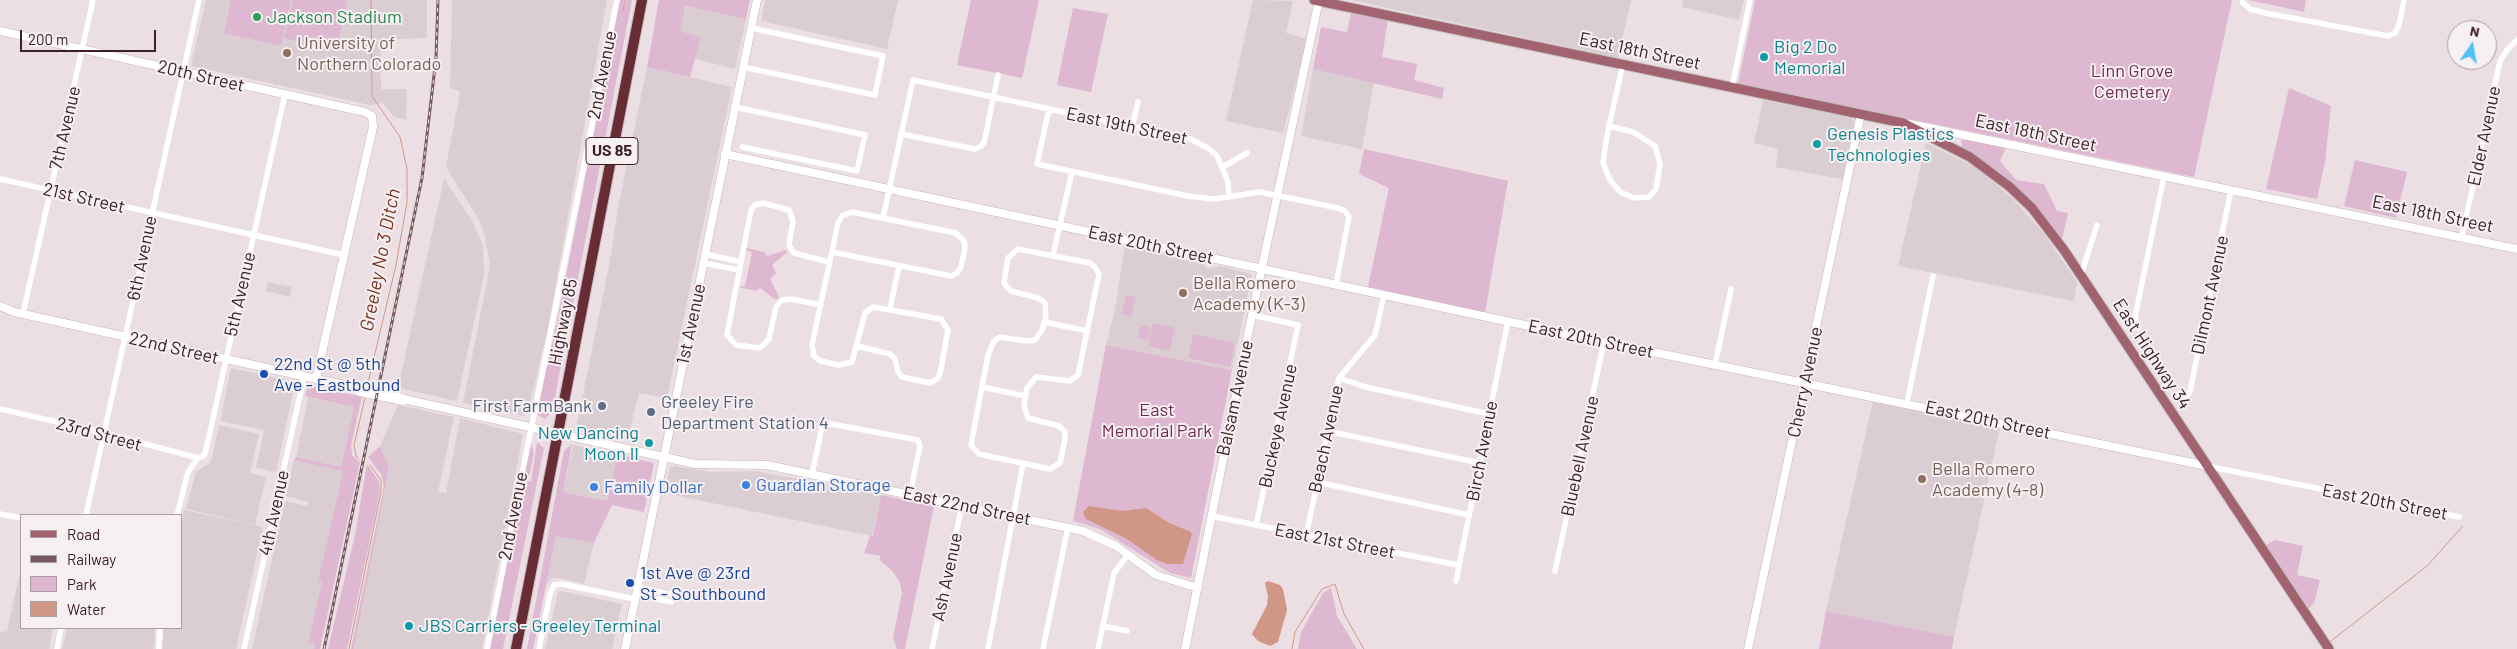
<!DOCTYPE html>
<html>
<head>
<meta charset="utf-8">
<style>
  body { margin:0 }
  #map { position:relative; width:2517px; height:649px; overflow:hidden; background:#ebdfe4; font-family:Barlow,sans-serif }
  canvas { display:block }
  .legend { position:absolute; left:20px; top:514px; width:162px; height:115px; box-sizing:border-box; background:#f7f0f3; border:1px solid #ac9da1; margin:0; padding:6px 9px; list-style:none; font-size:15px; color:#3b2025 }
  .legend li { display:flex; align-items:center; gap:10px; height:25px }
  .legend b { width:25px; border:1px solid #ac9da1 }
  .north { position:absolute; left:2447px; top:20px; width:50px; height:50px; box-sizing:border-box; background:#f7f0f3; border:1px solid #ac9da1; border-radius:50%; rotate:12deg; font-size:14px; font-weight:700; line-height:20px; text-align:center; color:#3b2025 }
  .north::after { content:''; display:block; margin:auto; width:18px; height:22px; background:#54c1f4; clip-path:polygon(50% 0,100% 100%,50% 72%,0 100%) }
  .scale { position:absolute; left:20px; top:30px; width:136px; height:22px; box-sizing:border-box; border:2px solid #3b2025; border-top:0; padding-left:6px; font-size:15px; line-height:18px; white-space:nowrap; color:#3b2025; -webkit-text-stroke:4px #f7f0f3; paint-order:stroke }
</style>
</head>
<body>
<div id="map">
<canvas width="2517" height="649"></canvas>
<ul class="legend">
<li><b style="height:6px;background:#a1636f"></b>Road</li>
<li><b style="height:6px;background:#775a60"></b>Railway</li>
<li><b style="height:14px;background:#ddb8d0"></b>Park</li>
<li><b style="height:14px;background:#d19786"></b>Water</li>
</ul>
<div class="north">N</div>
<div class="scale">200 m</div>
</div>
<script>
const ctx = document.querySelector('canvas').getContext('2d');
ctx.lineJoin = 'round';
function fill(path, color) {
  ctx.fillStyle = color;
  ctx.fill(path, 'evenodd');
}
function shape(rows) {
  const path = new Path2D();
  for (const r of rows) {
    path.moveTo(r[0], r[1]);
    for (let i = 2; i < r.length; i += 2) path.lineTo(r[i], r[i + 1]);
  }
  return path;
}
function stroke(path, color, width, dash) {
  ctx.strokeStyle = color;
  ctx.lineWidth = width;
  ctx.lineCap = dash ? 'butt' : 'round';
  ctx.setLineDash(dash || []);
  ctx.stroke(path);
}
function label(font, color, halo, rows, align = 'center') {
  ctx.font = font + ' Barlow,sans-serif';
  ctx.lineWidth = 4;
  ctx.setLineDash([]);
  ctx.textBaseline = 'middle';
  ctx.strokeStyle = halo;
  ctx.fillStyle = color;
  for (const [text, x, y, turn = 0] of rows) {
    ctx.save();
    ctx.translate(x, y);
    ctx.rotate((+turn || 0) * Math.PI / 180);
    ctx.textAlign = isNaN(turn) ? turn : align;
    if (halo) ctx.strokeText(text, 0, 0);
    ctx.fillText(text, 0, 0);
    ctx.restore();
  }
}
fill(shape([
  [206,0,427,0,427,38,380,40,381,89,407,89,406,120,394,117,383,103,370,105,191,66],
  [452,0,607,0,548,328,528,412,524,416,463,403,490,266,485,236,479,220,446,167,460,92,450,88],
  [765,0,898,0,887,49,761,21],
  [1253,0,1293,1,1286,33,1307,39,1283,133,1226,121],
  [1351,0,1631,0,1618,58],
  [1683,0,1744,0,1739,20,1682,7],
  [684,6,746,19,735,69,695,59,701,37,680,31],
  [647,67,732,87,667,398,639,393,627,440,576,429,609,266,619,203],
  [1313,69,1374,82,1362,149,1301,136],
  [1763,100,1851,117,1855,124,1846,180,1776,167,1778,149,1754,143],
  [1926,143,1977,168,2013,199,2045,235,2077,282,2074,301,1898,266],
  [444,179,473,222,483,246,484,275,457,401,398,388],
  [1125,245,1205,265,1208,269,1221,266,1252,274,1232,370,1106,345,1115,309],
  [268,282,292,287,290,297,266,291],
  [231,368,293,381,295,383,276,472,256,468,264,430,220,421],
  [308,397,354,407,341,467,296,457],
  [1873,401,2000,427,1954,637,1826,611],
  [398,405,454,417,438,492,446,493,460,418,523,434,482,649,354,649,389,468,380,446],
  [219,425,259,434,250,473,266,477,255,525,186,509,196,472,211,462],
  [573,445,618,454,608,501,563,492],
  [294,460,343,471,318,581,322,582,308,643,315,644,314,649,252,649,285,501,307,506,309,502,286,496],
  [674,466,712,472,755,471,881,495,872,536,664,493,670,467],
  [184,510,263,527,236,649,162,649,163,628,181,628,181,523],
  [556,535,594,543,584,584,560,578,552,578,546,585],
  [19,577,21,577,21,628,53,628,49,649,0,649,0,632,7,631],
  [561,591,622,604,612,649,545,649,558,592],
  [67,628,154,628,155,640,153,649,62,649]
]), '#dbced3');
fill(shape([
  [231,0,291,0,281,46,224,33],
  [293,0,347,0,337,49,284,38],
  [620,0,624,0,622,12,626,0,632,0,552,412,545,419,538,415,537,411,557,322],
  [659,0,750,0,746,19,685,6,680,31,701,37,690,77,647,67],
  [971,0,1039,0,1022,78,957,65],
  [1755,0,2232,0,2194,177,1738,84],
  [2249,0,2306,0,2304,12],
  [1073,8,1108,14,1091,92,1057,85],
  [1351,12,1388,19,1382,57,1417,64,1414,80,1444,88,1442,99,1313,69,1321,27,1347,32],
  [2289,88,2331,106,2325,162,2317,199,2266,189],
  [1966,138,2006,148,2000,161,2016,180,2044,184,2057,211,2068,213,2062,239,2043,216,1987,165,1963,148,1961,141],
  [1364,149,1508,181,1485,313,1368,287,1389,188,1359,174],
  [2355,160,2407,172,2396,218,2344,206],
  [746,248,765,252,767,256,786,250,787,252,772,265,776,273,770,279,779,297,776,300,760,288,756,291,738,287,745,286,752,252,746,250],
  [1126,295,1136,297,1131,317,1122,314],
  [1153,323,1175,328,1170,351,1148,346],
  [1141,325,1151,328,1148,340,1138,338],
  [1193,334,1235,343,1230,367,1188,358],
  [1106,345,1232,370,1191,578,1170,573,1100,529,1073,521],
  [308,385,362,397,351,445,352,455,360,462,320,649,314,649,315,644,308,643,322,582,318,581,343,471,294,460,296,457,341,467,354,407,305,396],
  [537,442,544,448,503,649,490,649,529,448,531,443,534,454,528,481,531,482],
  [572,444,563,492,607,501,618,454,654,463,644,512,612,505,594,543,556,536,533,649,527,649,564,451],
  [380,446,389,468,354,649,351,649,384,486,381,474,368,457],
  [367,464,379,481,380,491,347,649,328,649,355,535],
  [881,495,934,506,905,649,897,649,893,638,902,593,900,583,894,573,879,559,881,556,864,553,870,536,873,536],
  [2275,540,2303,546,2297,575,2320,580,2314,603,2308,609,2265,546],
  [1331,588,1337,616,1357,649,1298,649,1301,632,1323,593],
  [1826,611,1954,637,1952,649,1819,649]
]), '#ddb8d0');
fill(shape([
  [1089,506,1122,511,1146,508,1169,523,1189,531,1192,534,1183,564,1167,564,1157,560,1127,539,1086,519,1083,512],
  [1268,581,1280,585,1283,589,1287,610,1278,642,1270,646,1258,641,1252,634,1267,605,1268,596,1265,583]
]), '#d19786');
stroke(shape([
  [623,10,625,0],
  [368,383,396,265,407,202,407,169,400,137,372,96,371,0],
  [359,459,356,456,354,445,365,398],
  [2331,641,2427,566,2462,527],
  [349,649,381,491,381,480,370,465],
  [1292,649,1295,632,1322,589,1335,584,1344,614,1364,649]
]), '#d19786', 1);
const secondary = shape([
  [0,31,365,112,372,116,373,127,316,379],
  [1910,124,2517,249],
  [725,154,1604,342,2207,466],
  [0,306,14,312,348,386,379,390,408,400,695,464,767,465,1083,531,1116,546,1156,575,1198,588],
  [350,387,360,392,403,401],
  [625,649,757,0],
  [1185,649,1255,300,1319,0],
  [1748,649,1861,114]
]);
const primary = shape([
  [1314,0,1903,123,1970,157,2010,187,2032,208,2064,250,2329,649]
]);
const highway = shape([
  [516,649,642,0]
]);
stroke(secondary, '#cbb3ba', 9);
stroke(primary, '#c4bcbe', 11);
stroke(highway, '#c4bcbe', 12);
stroke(shape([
  [2242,0,2243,3,2250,9,2265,13,2388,36,2395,33,2399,25,2404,0],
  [743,67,875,95,883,56,751,28],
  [1732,87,1750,0],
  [735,107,865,135,857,171,742,147],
  [1049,109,1037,164,1188,196,1214,199,1260,192,1338,208,1345,211,1349,217,1336,285],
  [1609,126,1633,132,1655,146,1660,164,1656,189,1649,197,1634,198,1620,192,1610,180,1603,163,1605,148,1609,126,1623,64],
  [1132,127,1138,102],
  [901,134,975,149,980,147,984,143,998,75],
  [1223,167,1247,153],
  [0,179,344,255],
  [883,218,913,80,1191,139,1209,149,1217,156,1228,182,1229,196],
  [2462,236,2500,61,2507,50,2517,40],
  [1018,249,1090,263,1095,267,1099,274,1078,375,1070,381,1036,377,1027,388,1024,406,1028,418,1059,426,1065,432,1065,439,1060,463,1050,469,979,454,971,445,988,355,994,341,1000,337,1027,341,1035,340,1042,330,1046,316,1045,303,1038,298,1011,291,1004,283,1008,258,1018,249],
  [832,252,951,276,957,273,961,267,965,248,964,241,956,233,852,212,842,216,838,223,812,345,814,356,820,361,839,365,852,362,865,313,873,307,941,319,948,330,940,374,937,379,930,383,902,377,898,372,895,359,890,354,857,346],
  [705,254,741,262],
  [1053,255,1072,172],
  [704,263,739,270],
  [2081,275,2097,225],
  [821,305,791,299,782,300,776,307,769,339,760,348,736,345,727,335,751,210,755,205,763,203,789,210,793,221,789,245,794,253,829,262],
  [890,309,899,266],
  [23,314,93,0],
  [1252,315,1298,325,1256,526],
  [1044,322,1088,331],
  [2138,328,2135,317,2164,176],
  [1715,365,1731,289],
  [1339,378,1366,387,1489,414],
  [982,387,1025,396],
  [2185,400,2190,391,2231,190],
  [1907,403,1933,276],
  [0,409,97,431,198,458],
  [1327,431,1480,463],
  [2207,466,2459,517],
  [812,474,822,427,826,423,918,440,920,446,910,494],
  [1317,482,1469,515],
  [0,514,21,518],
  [86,515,199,0],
  [177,515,188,472,198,458,204,456,206,450,285,94],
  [1211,516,1458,565],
  [1306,536,1339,378,1375,335,1384,295],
  [1555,571,1604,342],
  [1456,581,1508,321],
  [637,587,672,595],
  [636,594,671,602],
  [1103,626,1127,631],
  [57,649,61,628],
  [159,649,160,628],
  [244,649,304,377],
  [487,649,617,0],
  [539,649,550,594,554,585,562,584,635,599],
  [932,649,962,505],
  [988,649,1023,464],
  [1043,649,1068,527],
  [1098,649,1114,573,1127,556]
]), '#fff', 5.5);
stroke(secondary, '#fff', 8);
stroke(primary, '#a1636f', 9);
stroke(highway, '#682c34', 10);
const rail = shape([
  [324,649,422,178,436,58,438,0]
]);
stroke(rail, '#775a60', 3);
stroke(rail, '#f7f0f3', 1, [4]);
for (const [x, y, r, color] of [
  [257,17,5,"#2e9e5b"],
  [287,53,5,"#8d6e63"],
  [1764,57,5,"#0f9aa8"],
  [1817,144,5,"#0f9aa8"],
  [1183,293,5,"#8d6e63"],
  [264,374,5,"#1a4fb4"],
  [602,406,5,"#5c6f8a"],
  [651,412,5,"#5c6f8a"],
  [649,443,5,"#0f9aa8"],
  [1922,479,5,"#8d6e63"],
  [746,485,5,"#3f7fe0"],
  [594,487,5,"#3f7fe0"],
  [630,583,5,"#1a4fb4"],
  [409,626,5,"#0f9aa8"]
]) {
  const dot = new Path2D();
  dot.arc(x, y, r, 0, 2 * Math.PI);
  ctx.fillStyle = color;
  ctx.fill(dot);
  stroke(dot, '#f7f0f3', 2);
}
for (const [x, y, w] of [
  [612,151,52]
]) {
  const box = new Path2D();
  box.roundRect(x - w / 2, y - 13.5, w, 27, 4);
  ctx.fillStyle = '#f7f0f3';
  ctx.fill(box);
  stroke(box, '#3b2025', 1);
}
label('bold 16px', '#3b2025', null, [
  ["US 85",612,151]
]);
label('18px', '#27864d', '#f7f0f3', [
  ["Jackson Stadium",267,17]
], 'left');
label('18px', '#785e54', '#f7f0f3', [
  ["University of",297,43],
  ["Northern Colorado",297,64],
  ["Bella Romero",1193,283],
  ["Academy (K-3)",1193,304],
  ["Bella Romero",1932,469],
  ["Academy (4-8)",1932,490]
], 'left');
label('18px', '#0d838f', '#f7f0f3', [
  ["Big 2 Do",1774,47],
  ["Memorial",1774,68],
  ["Genesis Plastics",1827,134],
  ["Technologies",1827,155],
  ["New Dancing",639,433,"right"],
  ["Moon II",639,454,"right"],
  ["JBS Carriers - Greeley Terminal",419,626]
], 'left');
label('18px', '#3b2025', '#f7f0f3', [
  ["East 18th Street",1640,51,12],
  ["2nd Avenue",602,75,-79],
  ["20th Street",201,76,13],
  ["East 19th Street",1127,126,12],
  ["7th Avenue",65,128,-77],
  ["East 18th Street",2036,133,12],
  ["Elder Avenue",2484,136,-78],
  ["21st Street",84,198,13],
  ["East 18th Street",2433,214,12],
  ["East 20th Street",1151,245,12],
  ["6th Avenue",142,258,-78],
  ["5th Avenue",240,294,-77],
  ["Dilmont Avenue",2210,295,-78],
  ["Highway 85",563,322,-79],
  ["1st Avenue",691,324,-78],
  ["East 20th Street",1591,339,12],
  ["22nd Street",174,348,13],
  ["East Highway 34",2152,354,57],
  ["Cherry Avenue",1805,382,-78],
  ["Balsam Avenue",1235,398,-78],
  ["East 20th Street",1988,420,12],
  ["Buckeye Avenue",1278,426,-78],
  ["23rd Street",99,434,15],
  ["Beach Avenue",1326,439,-78],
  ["Birch Avenue",1482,451,-79],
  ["Bluebell Avenue",1580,456,-78],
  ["East 20th Street",2385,502,11],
  ["East 22nd Street",967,506,12],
  ["4th Avenue",274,513,-78],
  ["2nd Avenue",513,516,-79],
  ["East 21st Street",1335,541,11],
  ["Ash Avenue",947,577,-78]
]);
label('18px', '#722a51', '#f7f0f3', [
  ["Linn Grove",2132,71],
  ["Cemetery",2132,92],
  ["East",1157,410],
  ["Memorial Park",1157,431]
]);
label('18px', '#164399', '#f7f0f3', [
  ["22nd St @ 5th",274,364],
  ["Ave - Eastbound",274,385],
  ["1st Ave @ 23rd",640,573],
  ["St - Southbound",640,594]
], 'left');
label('18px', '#4e5e75', '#f7f0f3', [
  ["Greeley Fire",661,402],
  ["Department Station 4",661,423],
  ["First FarmBank",592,406,"right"]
], 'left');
label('18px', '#366cbe', '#f7f0f3', [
  ["Guardian Storage",756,485],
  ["Family Dollar",604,487]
], 'left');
label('italic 19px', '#77301a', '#f7f0f3', [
  ["Greeley No 3 Ditch",380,260,-79]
]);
</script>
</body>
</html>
